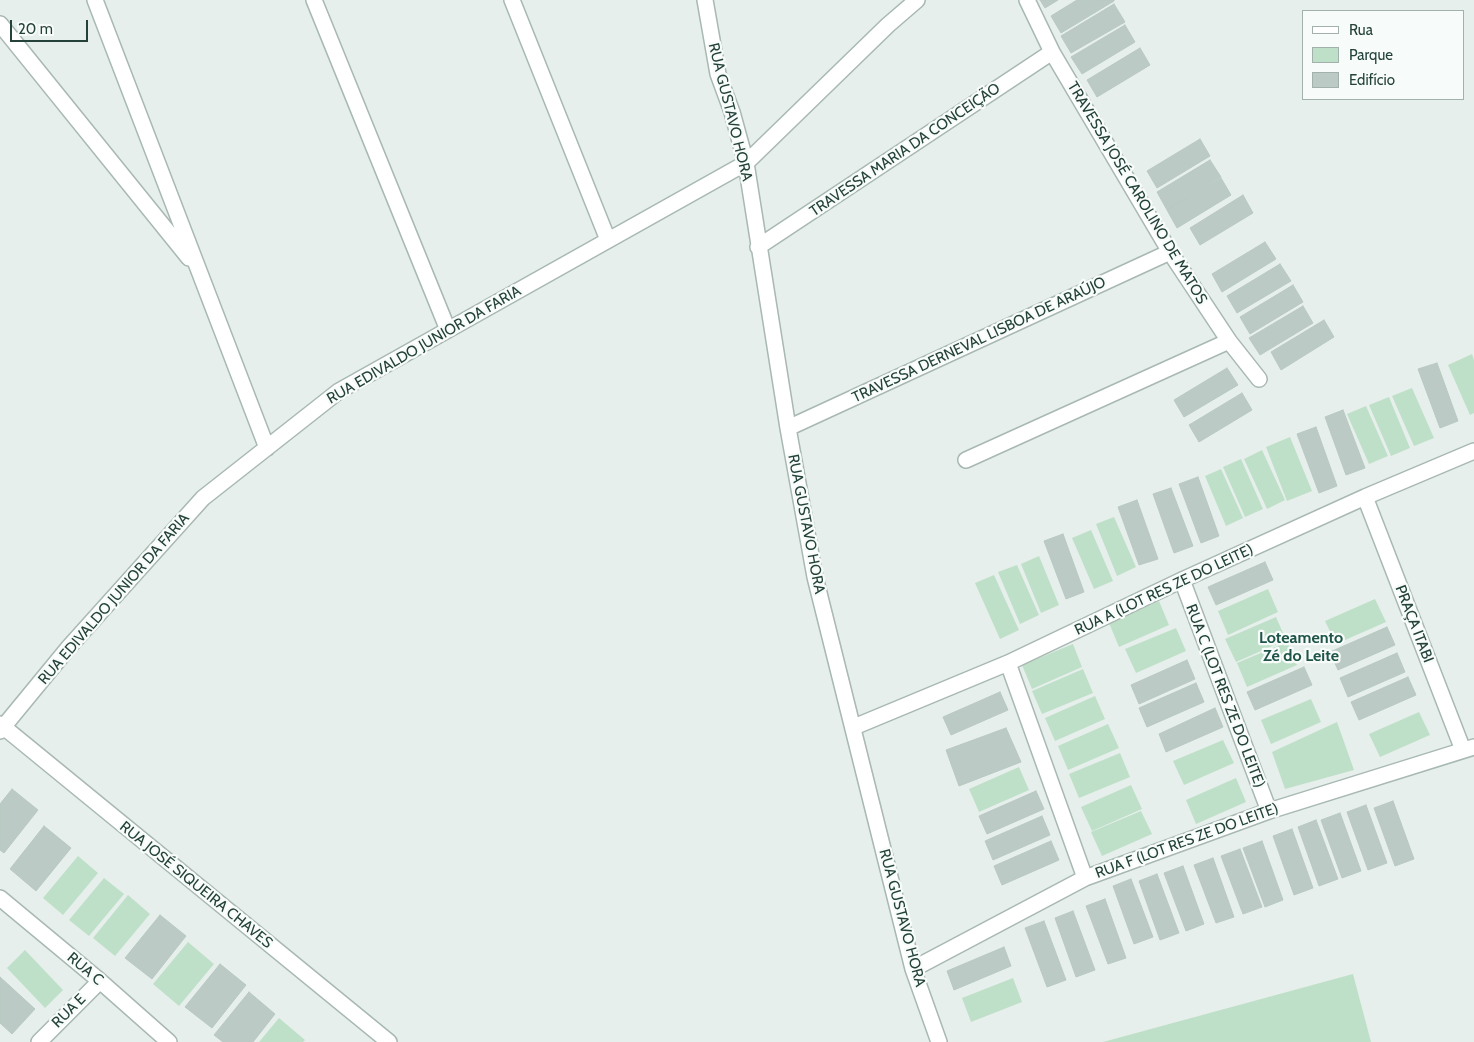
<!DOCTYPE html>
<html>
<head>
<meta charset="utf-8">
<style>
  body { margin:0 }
  #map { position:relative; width:1474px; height:1042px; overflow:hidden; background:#e6efeb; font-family:Cabin,sans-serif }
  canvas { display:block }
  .legend { position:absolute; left:1302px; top:10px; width:162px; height:90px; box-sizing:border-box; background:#f7fbf9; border:1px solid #a3b1ad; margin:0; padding:6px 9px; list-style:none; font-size:15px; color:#24423a }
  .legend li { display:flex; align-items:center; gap:10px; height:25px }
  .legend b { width:25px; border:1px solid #a3b1ad }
  .scale { position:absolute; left:10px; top:20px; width:78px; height:22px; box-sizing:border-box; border:2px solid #24423a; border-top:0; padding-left:6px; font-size:15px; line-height:18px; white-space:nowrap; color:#24423a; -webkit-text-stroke:4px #f7fbf9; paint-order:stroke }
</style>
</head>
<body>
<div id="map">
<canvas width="1474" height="1042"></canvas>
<ul class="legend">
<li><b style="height:6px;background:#fff"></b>Rua</li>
<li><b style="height:14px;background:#bfe0c8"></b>Parque</li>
<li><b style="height:14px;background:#bbcac4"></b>Edifício</li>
</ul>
<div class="scale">20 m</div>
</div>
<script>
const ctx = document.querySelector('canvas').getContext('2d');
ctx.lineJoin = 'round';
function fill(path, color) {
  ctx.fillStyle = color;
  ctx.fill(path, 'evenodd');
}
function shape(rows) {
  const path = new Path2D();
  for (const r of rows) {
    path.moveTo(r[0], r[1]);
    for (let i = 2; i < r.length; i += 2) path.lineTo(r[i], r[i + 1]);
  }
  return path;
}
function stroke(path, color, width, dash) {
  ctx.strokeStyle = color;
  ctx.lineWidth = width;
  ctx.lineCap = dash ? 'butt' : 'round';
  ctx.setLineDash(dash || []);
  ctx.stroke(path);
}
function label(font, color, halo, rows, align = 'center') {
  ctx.font = font + ' Cabin,sans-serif';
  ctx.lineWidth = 4.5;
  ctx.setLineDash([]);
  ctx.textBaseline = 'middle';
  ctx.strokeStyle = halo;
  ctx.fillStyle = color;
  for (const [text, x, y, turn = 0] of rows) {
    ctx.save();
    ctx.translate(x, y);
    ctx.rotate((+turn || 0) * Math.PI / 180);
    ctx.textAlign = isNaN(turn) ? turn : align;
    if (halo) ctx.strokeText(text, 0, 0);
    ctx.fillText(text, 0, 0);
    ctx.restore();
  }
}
fill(shape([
  [1472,354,1474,360,1474,413,1470,415,1448,365],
  [1412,388,1434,438,1414,446,1392,396],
  [1389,397,1410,448,1391,456,1369,405],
  [1366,406,1388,456,1369,464,1347,414],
  [1290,437,1312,491,1287,501,1266,447],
  [1262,450,1285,500,1267,509,1244,459],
  [1241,459,1263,509,1245,517,1223,467],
  [1221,469,1243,518,1226,526,1205,476],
  [1114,517,1136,567,1117,576,1096,524],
  [1091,530,1113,581,1094,589,1072,538],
  [1039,556,1059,605,1041,613,1021,564],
  [1017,565,1039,615,1020,624,998,572],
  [994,575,1019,630,1000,639,975,583],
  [1268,589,1278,612,1228,635,1218,611],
  [1375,599,1386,622,1336,644,1325,621],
  [1159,601,1169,625,1119,647,1109,623],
  [1276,617,1286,640,1236,662,1225,639],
  [1176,628,1186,651,1136,673,1125,649],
  [1287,642,1297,665,1247,687,1237,663],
  [1073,644,1082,667,1032,689,1022,665],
  [1083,669,1093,693,1042,714,1032,691],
  [1095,696,1105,719,1055,741,1045,718],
  [1311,699,1321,722,1271,744,1261,720],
  [1419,712,1430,735,1380,757,1369,734],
  [1337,722,1354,770,1285,789,1272,752],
  [1108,724,1119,748,1068,770,1058,746],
  [1223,740,1234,763,1184,785,1173,761],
  [1120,753,1130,777,1079,798,1069,774],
  [1019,767,1029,790,979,812,969,789],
  [1236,778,1246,802,1196,824,1186,800],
  [1131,785,1142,809,1092,831,1081,807],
  [1141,811,1152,834,1102,856,1091,832],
  [78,856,98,873,63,915,43,898],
  [104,878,124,894,89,936,69,920],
  [128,895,150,914,115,956,93,938],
  [188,942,214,964,179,1006,153,984],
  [25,950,63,990,45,1008,7,968],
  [1353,974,1371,1042,1103,1042],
  [1013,978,1022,1002,971,1022,962,998],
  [279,1018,305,1040,303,1042,259,1042]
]), '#bfe0c8');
const building = shape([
  [1040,0,1058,0,1045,8,1040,0],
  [1077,0,1114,0,1114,1,1061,33,1051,16,1077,0],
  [1114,4,1125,22,1071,53,1061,36,1114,4],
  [1125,25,1135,42,1082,74,1071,57,1125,25],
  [1140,48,1150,65,1097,97,1087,80,1140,48],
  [1200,139,1210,156,1157,188,1147,171,1200,139],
  [1210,160,1221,177,1167,210,1157,192,1210,160],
  [1221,178,1231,195,1177,228,1167,210,1221,178],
  [1243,195,1253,213,1200,245,1190,228,1243,195],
  [1265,242,1276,259,1222,292,1212,274,1265,242],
  [1280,264,1291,281,1237,313,1227,296,1280,264],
  [1293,285,1303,302,1250,334,1240,317,1293,285],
  [1303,306,1313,323,1260,355,1249,338,1303,306],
  [1324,320,1334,337,1281,370,1271,352,1324,320],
  [1437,363,1458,421,1440,428,1418,369,1437,363],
  [1227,368,1238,385,1184,417,1174,400,1227,368],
  [1242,393,1252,410,1199,442,1189,425,1242,393],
  [1343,410,1365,468,1346,475,1325,417,1343,410],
  [1316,427,1337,486,1319,493,1297,434,1316,427],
  [1198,477,1219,536,1201,543,1179,484,1198,477],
  [1171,488,1193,546,1174,553,1153,494,1171,488],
  [1137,500,1158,559,1139,565,1118,507,1137,500],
  [1063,534,1084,592,1066,599,1044,541,1063,534],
  [1265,562,1273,580,1216,605,1208,587,1265,562],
  [1387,627,1395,645,1338,670,1330,652,1387,627],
  [1397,653,1405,672,1348,697,1340,678,1397,653],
  [1187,660,1195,679,1139,704,1131,685,1187,660],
  [1304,667,1312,685,1255,710,1247,692,1304,667],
  [1408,677,1416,695,1359,720,1351,702,1408,677],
  [1196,683,1204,702,1147,727,1139,708,1196,683],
  [1000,692,1008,710,951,735,943,717,1000,692],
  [1215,708,1223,727,1166,752,1159,734,1215,708],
  [1006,728,1021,762,959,786,946,750,1006,728],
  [12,789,38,810,4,853,0,850,0,804,12,789],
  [1036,791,1044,809,987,834,979,816,1036,791],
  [1393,801,1414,859,1395,866,1374,808,1393,801],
  [1366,805,1387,863,1368,870,1347,812,1366,805],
  [1340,813,1361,871,1342,878,1321,820,1340,813],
  [1042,816,1050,835,993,860,985,841,1042,816],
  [1316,820,1338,879,1319,886,1298,827,1316,820],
  [44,826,71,848,36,891,10,869,44,826],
  [1292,829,1313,888,1294,895,1273,836,1292,829],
  [1051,841,1059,860,1002,885,994,866,1051,841],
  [1262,841,1283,900,1265,907,1243,848,1262,841],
  [1240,849,1262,907,1243,914,1221,856,1240,849],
  [1213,858,1234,917,1216,923,1194,865,1213,858],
  [1183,866,1204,924,1186,931,1164,873,1183,866],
  [1157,874,1179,933,1160,940,1139,881,1157,874],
  [1131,879,1153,937,1134,944,1113,886,1131,879],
  [1105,899,1126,958,1108,964,1086,906,1105,899],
  [1073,911,1095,970,1076,977,1055,918,1073,911],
  [160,915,186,936,152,979,125,958,160,915],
  [1044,921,1066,980,1047,987,1025,928,1044,921],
  [1004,947,1011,966,954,990,947,971,1004,947],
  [220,964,246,985,212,1028,185,1007,220,964],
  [0,977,35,1009,12,1034,0,1023,0,977],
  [249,992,275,1014,253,1042,223,1042,214,1035,249,992]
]);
fill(building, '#bbcac4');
stroke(building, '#b8c9c2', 1);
const minor = shape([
  [95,0,267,448],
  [314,0,448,330],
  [512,0,608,240],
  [705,0,718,74,732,112,746,163,788,428,815,577,913,969,939,1042],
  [1027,0,1052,52,1170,252,1229,341,1259,379],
  [0,24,189,258],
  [758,247,1052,52],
  [788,428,1170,252],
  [966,460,1229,341],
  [1365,497,1463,750],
  [1182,580,1269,811],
  [1008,663,1085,878],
  [0,724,389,1042],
  [854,727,1008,663,1182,580,1365,497,1474,451],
  [0,731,69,647,203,498,339,391,746,163,888,25,917,0],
  [0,898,100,981,169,1042],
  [913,969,1085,878,1269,811,1474,747],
  [39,1042,100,981]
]);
stroke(minor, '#a8b8b2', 18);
stroke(minor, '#fff', 15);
label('15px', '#24423a', '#f7fbf9', [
  ["RUA GUSTAVO HORA",730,112,76],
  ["TRAVESSA MARIA DA CONCEIÇÃO",905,150,-34],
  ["TRAVESSA JOSÉ CAROLINO DE MATOS",1137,193,59],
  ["TRAVESSA DERNEVAL LISBOA DE ARAÚJO",979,340,-25],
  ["RUA EDIVALDO JUNIOR DA FARIA",424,345,-30],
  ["RUA GUSTAVO HORA",806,524,79],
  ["RUA A (LOT RES ZE DO LEITE)",1164,590,-25],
  ["RUA EDIVALDO JUNIOR DA FARIA",114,599,-49],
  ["PRAÇA ITABI",1414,624,69],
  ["RUA C (LOT RES ZE DO LEITE)",1225,696,69],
  ["RUA F (LOT RES ZE DO LEITE)",1187,841,-20],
  ["RUA JOSÉ SIQUEIRA CHAVES",196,885,39],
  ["RUA GUSTAVO HORA",902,918,75],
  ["RUA C",85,969,40],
  ["RUA E",69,1011,-45]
]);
label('bold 16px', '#1f5548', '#f7fbf9', [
  ["Loteamento",1301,638],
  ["Zé do Leite",1301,656]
]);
</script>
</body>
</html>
